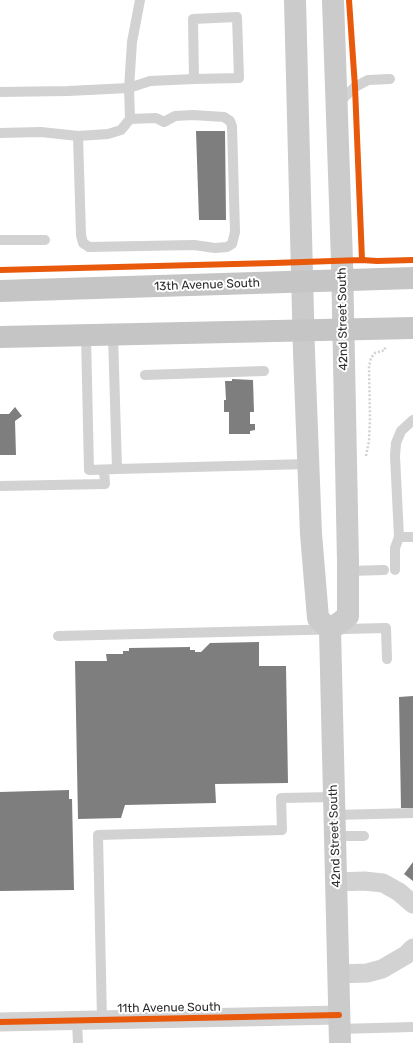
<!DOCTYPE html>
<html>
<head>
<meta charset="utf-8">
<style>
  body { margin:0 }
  canvas { display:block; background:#fff }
</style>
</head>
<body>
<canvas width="413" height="1043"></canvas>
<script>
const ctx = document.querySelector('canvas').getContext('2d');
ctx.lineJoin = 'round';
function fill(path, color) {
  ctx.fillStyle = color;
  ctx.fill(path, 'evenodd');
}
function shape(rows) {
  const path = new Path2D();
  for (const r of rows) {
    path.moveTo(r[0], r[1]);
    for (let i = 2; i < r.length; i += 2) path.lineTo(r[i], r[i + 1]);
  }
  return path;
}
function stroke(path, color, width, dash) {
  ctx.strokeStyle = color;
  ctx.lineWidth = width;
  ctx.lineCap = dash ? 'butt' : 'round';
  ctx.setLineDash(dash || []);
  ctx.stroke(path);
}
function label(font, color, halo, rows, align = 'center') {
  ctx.font = font + ' Rubik,sans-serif';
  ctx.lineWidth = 4;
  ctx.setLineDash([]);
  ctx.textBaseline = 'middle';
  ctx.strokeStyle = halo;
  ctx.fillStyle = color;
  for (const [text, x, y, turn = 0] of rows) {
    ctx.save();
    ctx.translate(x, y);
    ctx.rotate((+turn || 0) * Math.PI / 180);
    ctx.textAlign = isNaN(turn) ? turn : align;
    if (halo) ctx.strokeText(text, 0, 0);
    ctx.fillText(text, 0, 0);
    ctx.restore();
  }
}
fill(shape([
  [196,131,225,131,226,220,199,220],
  [232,379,253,380,254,412,250,412,250,424,255,424,255,430,250,431,250,434,229,434,229,412,224,412,224,400,226,400,225,381,232,381],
  [15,407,22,416,15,421,16,455,0,455,0,414,9,414],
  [259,642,259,666,286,666,288,783,215,784,216,803,125,805,121,818,78,819,75,661,107,661,106,654,123,654,123,651,129,651,129,648,190,647,190,650,195,650,195,652,201,652,210,643],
  [413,696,413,808,401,808,399,697],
  [69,790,69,799,72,799,74,890,0,891,0,792],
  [413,862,413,881,404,874]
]), '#7e7e7e');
stroke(shape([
  [366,456,369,441,370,418,369,366,371,358,375,353,385,350,385,346]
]), '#d2d2d2', 2.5, [2, 2]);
stroke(shape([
  [0,92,68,91,129,88,132,42,140,0],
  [338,103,355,87,368,80,390,79],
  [0,133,41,132,78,136,108,134,121,130,130,119,129,88,150,81,194,79,239,78,237,17,193,19,194,79],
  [78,136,81,235,83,243,89,247,194,245,215,248,227,247,232,244,235,232,232,126,230,121,224,117,193,115,175,116,164,122,156,118,130,119],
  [0,240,45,240],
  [86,335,89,470,117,469],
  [113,335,117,469,308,464],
  [145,375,264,371],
  [413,420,401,431,396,443,395,456,399,537,413,537],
  [0,486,105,484,104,470],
  [395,570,395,548,399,537],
  [348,571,384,570],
  [58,636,386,628,387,659],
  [335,815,413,813],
  [335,836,364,836],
  [102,1020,98,835,282,830,281,798,334,797],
  [77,1021,78,1043],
  [339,1029,413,1027]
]), '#d2d2d2', 10);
stroke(shape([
  [337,882,364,881,383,883,399,892,413,904],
  [338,974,367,973,382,969,406,955,413,948],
  [0,1022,339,1015]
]), '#d2d2d2', 19);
stroke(shape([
  [295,0,304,352,311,534,318,618,330,630,340,1043],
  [330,630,348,616,348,562,342,261,333,0]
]), '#cbcbcb', 22);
stroke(shape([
  [0,291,413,278],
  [0,337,413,328]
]), '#c5c5c5', 22);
stroke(shape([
  [349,0,355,87,362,260],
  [0,270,274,263,362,260,377,261,413,260],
  [0,1022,339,1015]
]), '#e8590c', 6);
label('12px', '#2d2d2d', '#fff', [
  ["13th Avenue South",207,285,-2],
  ["42nd Street South",343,319,-91],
  ["42nd Street South",335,836,-92],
  ["11th Avenue South",169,1008,-1]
]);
</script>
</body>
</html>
